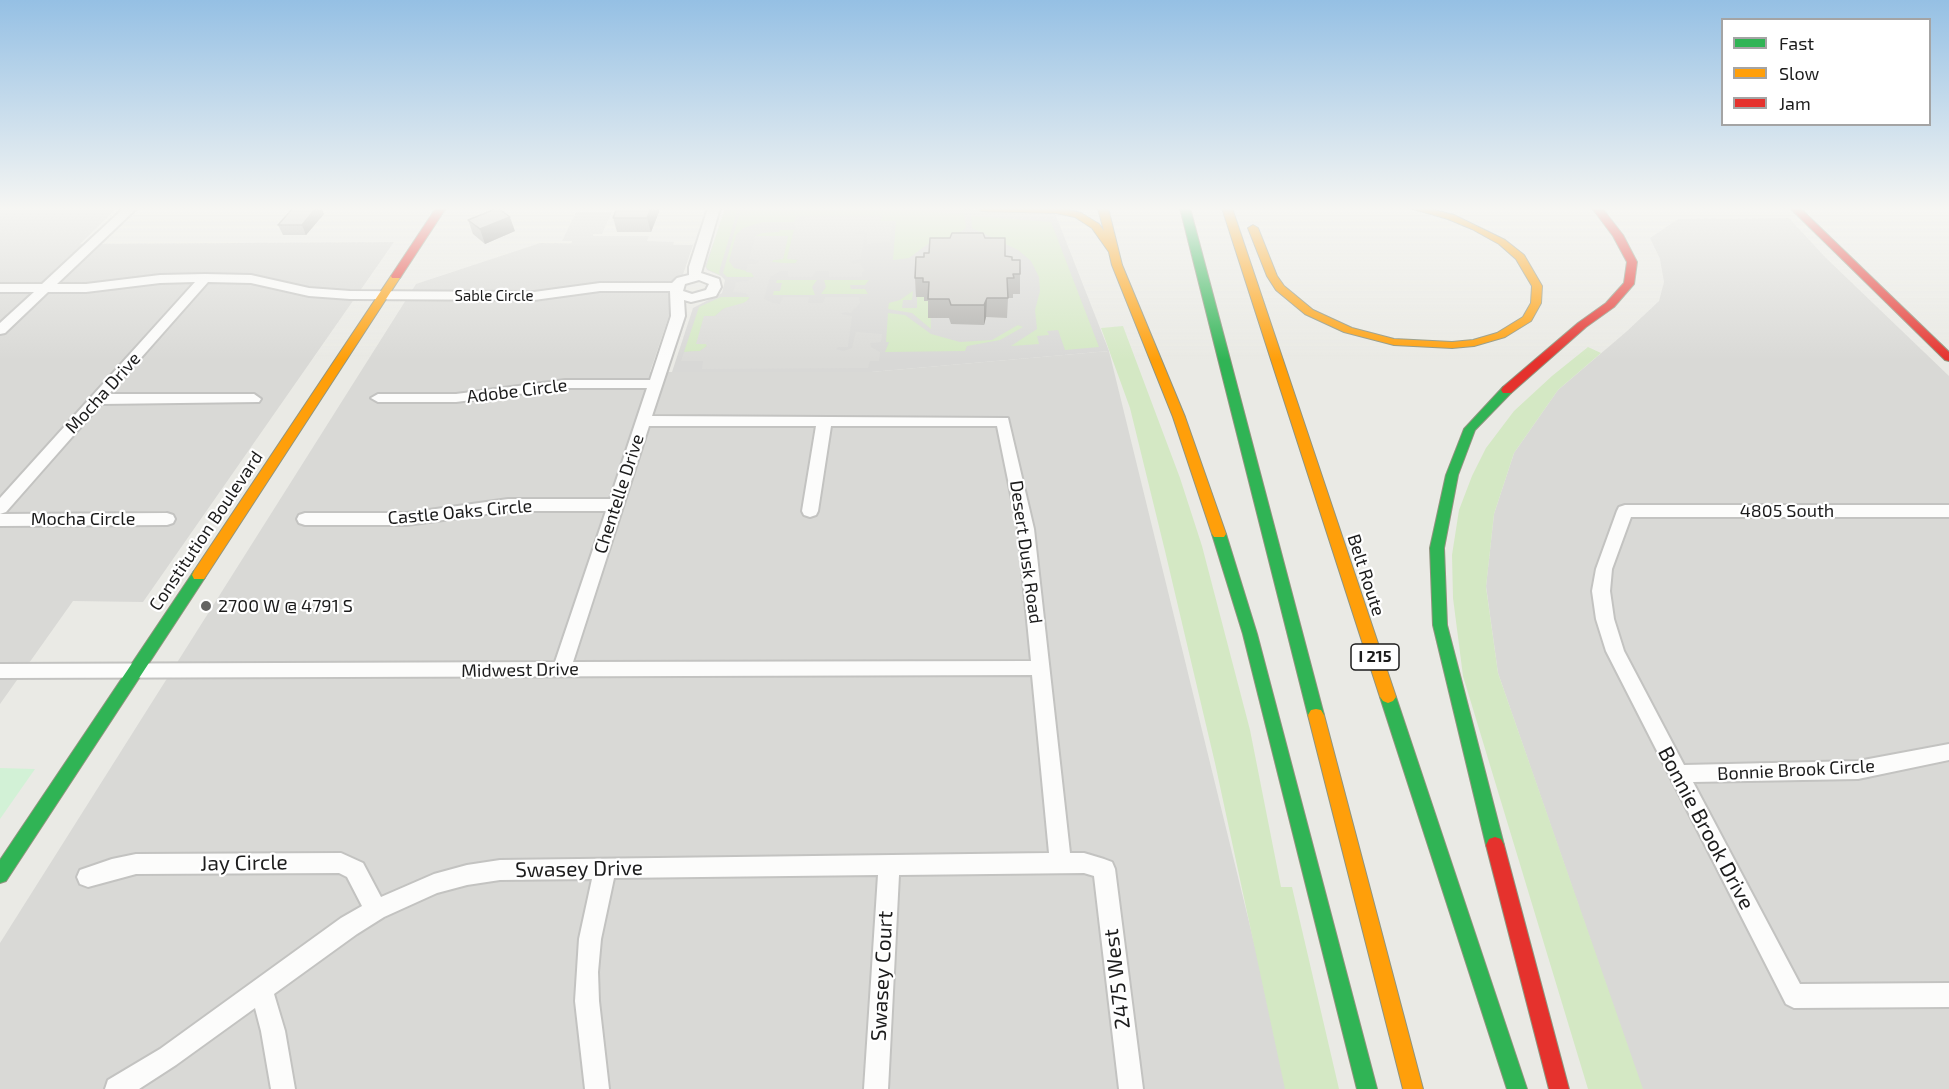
<!DOCTYPE html>
<html>
<head>
<meta charset="utf-8">
<style>
  body { margin:0 }
  #map { position:relative; width:1949px; height:1089px; overflow:hidden; background:#eaeae5; font-family:"Exo 2",sans-serif }
  canvas { display:block }
  .legend { position:absolute; left:1721px; top:18px; width:210px; height:108px; box-sizing:border-box; background:#fff; border:2px solid #a4a4a4; margin:0; padding:8px 10px; list-style:none; font-size:18px; color:#1c1c1c }
  .legend li { display:flex; align-items:center; gap:12px; height:30px }
  .legend b { width:30px; border:2px solid #a4a4a4 }
</style>
</head>
<body>
<div id="map">
<canvas width="1949" height="1089"></canvas>
<ul class="legend">
<li><b style="height:8px;background:#30b455"></b>Fast</li>
<li><b style="height:8px;background:#ff9f0a"></b>Slow</li>
<li><b style="height:8px;background:#e5322d"></b>Jam</li>
</ul>
</div>
<script>
const ctx = document.querySelector('canvas').getContext('2d');
ctx.lineJoin = 'round';
function fill(path, color) {
  ctx.fillStyle = color;
  ctx.fill(path, 'evenodd');
}
function shape(rows) {
  const path = new Path2D();
  for (const r of rows) {
    path.moveTo(r[0], r[1]);
    for (let i = 2; i < r.length; i += 2) path.lineTo(r[i], r[i + 1]);
  }
  return path;
}
function stroke(path, color, width, dash) {
  ctx.strokeStyle = color;
  ctx.lineWidth = width;
  ctx.lineCap = dash ? 'butt' : 'round';
  ctx.setLineDash(dash || []);
  ctx.stroke(path);
}
function label(font, color, halo, rows, align = 'center') {
  ctx.font = font + ' "Exo 2",sans-serif';
  ctx.lineWidth = 4.5;
  ctx.setLineDash([]);
  ctx.textBaseline = 'middle';
  ctx.strokeStyle = halo;
  ctx.fillStyle = color;
  for (const [text, x, y, turn = 0] of rows) {
    ctx.save();
    ctx.translate(x, y);
    ctx.rotate((+turn || 0) * Math.PI / 180);
    ctx.textAlign = isNaN(turn) ? turn : align;
    if (halo) ctx.strokeText(text, 0, 0);
    ctx.fillText(text, 0, 0);
    ctx.restore();
  }
}
fill(shape([
  [0,208,117,208,80,244,394,242,143,602,73,601,0,704],
  [1789,218,1825,257,1949,376,1949,1089,1642,1089,1498,673,1486,586,1494,514,1514,453,1558,390,1626,332,1659,301,1664,282,1660,259,1650,238,1678,219],
  [540,243,693,245,650,372,871,372,1109,351,1290,1089,0,1089,0,943,416,284]
]), '#d9d9d6');
fill(shape([
  [726,208,937,208,1055,213,1109,351,871,372,672,372,693,308,722,293,725,280,721,276,707,270,705,266]
]), '#d8d8d6');
fill(shape([
  [731,208,738,208,719,272,720,275,709,270,706,267,724,211],
  [741,208,873,208,964,214,966,228,954,236,928,244,909,258,893,260,896,221,881,221,881,216,796,216,794,222,763,222,743,228,736,235,729,261,734,268,751,272,754,277,727,277,723,273],
  [971,216,1051,222,1099,347,1065,350,1058,330,1047,331,1049,335,1037,336,1039,344,1011,346,1037,329,1035,310,1040,291,1039,277,1031,261,1018,250,972,228],
  [780,230,794,230,787,259,798,260,797,263,778,264,772,262,773,260,783,259,788,236,755,236,762,233,779,232],
  [777,280,817,280,812,287,815,295,773,295,774,291,780,291,782,283,776,283],
  [824,280,869,280,865,285,850,285,851,289,865,289,868,294,821,294,826,287],
  [913,291,912,300,903,300,902,308,917,308,917,297,925,297,930,301,931,329,912,313,888,309,889,303,900,300],
  [721,297,750,297,745,303,723,309,715,316,704,317,697,344,706,344,707,346,700,351,684,352,699,307],
  [888,313,905,315,931,334,960,342,992,340,1018,325,1023,327,1000,340,967,346,965,351,885,352,889,342,886,342],
  [1123,326,1180,478,1202,546,1250,730,1281,887,1292,887,1339,1089,1285,1089,1215,763,1165,551,1130,408,1101,328],
  [1588,347,1601,353,1558,390,1514,453,1494,514,1486,587,1498,673,1643,1089,1588,1089,1463,676,1453,598,1452,555,1459,510,1472,476,1486,448,1514,411,1552,376]
]), '#d4e8c4');
fill(shape([
  [0,768,35,769,0,819]
]), '#d2f1d6');
fill(shape([
  [576,212,612,212,602,234,593,234,593,236,649,236,647,241,674,242,673,246,571,246,572,241,562,241],
  [807,216,882,216,881,221,892,221,890,242,867,244,867,233,862,231,854,232,855,234,864,234,861,259,850,261,853,264,860,263,865,271,862,272,862,277,829,277,829,271,816,271,812,277,788,277,788,271,781,271,770,277,764,299,773,303,780,304,783,297,809,297,808,303,823,303,825,297,859,297,860,303,851,313,845,312,841,314,852,316,848,347,838,347,836,349,844,351,852,348,856,332,882,334,881,342,870,343,871,347,880,352,879,361,870,361,868,368,702,369,703,361,681,361,684,352,700,351,707,346,706,344,696,344,704,316,715,316,725,308,743,303,750,299,746,293,733,292,736,282,747,281,754,277,752,273,746,272,748,264,755,264,759,261,749,259,755,236,788,236,783,259,773,260,772,262,795,264,798,259,787,259,796,222,806,221]
]), '#dbdbd8');
const street = shape([
  [124,208,137,208,57,284,86,284,160,275,205,274,251,275,309,288,350,291,534,292,600,283,672,283,677,278,689,275,689,267,708,208,720,208,701,273,719,279,721,287,716,296,691,302,684,300,685,316,652,416,1008,418,1034,529,1070,853,1084,853,1104,859,1112,862,1115,869,1143,1089,1119,1089,1094,876,1084,873,899,875,888,1089,864,1089,878,875,614,878,601,939,598,972,599,1001,609,1089,585,1089,575,1001,579,939,592,879,500,880,467,885,437,893,384,917,357,934,274,994,285,1031,295,1089,271,1089,261,1031,255,1008,176,1065,139,1089,105,1089,108,1080,160,1049,341,918,362,906,347,877,339,873,136,874,88,887,80,884,77,877,80,870,112,859,136,854,341,853,363,863,381,897,434,874,467,865,500,860,1049,853,1032,675,0,678,0,664,555,662,606,511,508,511,407,525,305,525,299,523,297,519,299,515,305,513,407,513,508,499,610,499,647,388,565,388,456,402,378,402,371,398,378,394,456,394,565,380,650,380,671,316,670,291,600,291,534,300,350,299,309,296,251,283,208,282,109,394,254,394,261,399,259,402,101,404,6,512,0,514,0,498,195,282,160,283,86,292,48,292,5,333,0,334,0,323,34,292,0,292,0,284,42,284,124,208],
  [699,280,709,284,706,290,692,294,683,291,685,284,699,280],
  [649,426,816,426,802,511,804,515,810,517,816,515,818,511,831,426,997,426,1018,529,1031,661,573,662,649,426],
  [1625,505,1949,505,1949,517,1631,517,1612,569,1610,591,1614,619,1624,651,1684,765,1858,761,1949,744,1949,760,1858,779,1693,782,1800,984,1949,983,1949,1007,1794,1008,1786,1004,1606,651,1596,619,1592,591,1596,569,1617,511,1619,507,1625,505],
  [167,513,173,515,175,519,173,523,167,525,0,526,0,514,167,513]
]);
const fast = shape([
  [1180,208,1190,208,1324,715,1321,720,1316,721,1311,720,1308,715,1180,208],
  [1507,386,1513,390,1511,393,1475,430,1458,475,1444,548,1447,625,1504,845,1501,851,1495,853,1489,851,1486,845,1433,625,1430,548,1446,475,1464,429,1503,387,1507,386],
  [1219,529,1226,534,1257,634,1377,1089,1357,1089,1243,634,1212,534,1219,529],
  [199,570,204,571,206,575,204,579,6,881,0,883,0,860,194,571,199,570],
  [1388,691,1393,693,1396,697,1527,1089,1507,1089,1380,697,1383,693,1388,691]
]);
const slow = shape([
  [977,208,1060,208,1081,213,1099,224,1104,231,1098,208,1108,208,1122,265,1185,417,1226,534,1224,537,1214,537,1212,534,1173,417,1112,265,1109,252,1092,228,1075,217,1056,213,982,211,977,208],
  [1222,208,1232,208,1396,697,1393,701,1388,703,1383,701,1380,697,1222,208],
  [1410,208,1426,208,1454,215,1505,240,1524,255,1542,286,1541,303,1531,321,1505,337,1474,346,1452,348,1394,345,1344,332,1305,314,1276,290,1267,276,1248,228,1253,225,1258,228,1277,276,1284,286,1313,310,1352,328,1394,339,1452,342,1473,340,1497,333,1523,317,1531,303,1532,286,1516,259,1499,244,1472,229,1448,219,1410,208],
  [396,273,401,276,204,579,194,579,192,575,194,571,391,276,396,273],
  [1316,709,1321,710,1324,715,1423,1089,1403,1089,1308,715,1311,710,1316,709]
]);
const jam = shape([
  [436,208,446,208,400,278,392,278,391,276,436,208],
  [1592,208,1602,208,1623,235,1637,262,1634,284,1614,307,1586,327,1511,393,1503,393,1501,390,1503,387,1578,323,1606,303,1624,283,1627,262,1613,236,1592,208],
  [1790,208,1800,208,1949,352,1949,361,1945,360,1790,208],
  [1495,837,1501,839,1504,845,1569,1089,1549,1089,1486,845,1489,839,1495,837]
]);
stroke(street, '#c3c3c1', 4);
stroke(fast, '#90947e', 2);
stroke(slow, '#90947e', 2);
stroke(jam, '#90947e', 2);
fill(street, '#fcfcfb');
fill(fast, '#30b455');
fill(slow, '#ff9f0a');
fill(jam, '#e5322d');
fill(shape([
  [293,208,321,208,324,214,306,235,283,235,278,225],
  [617,208,658,208,659,212,651,232,617,232,613,218],
  [468,220,515,231,485,244,473,234],
  [985,238,1005,256,1012,260,1020,274,1020,294,1013,294,1013,298,1008,298,1007,318,986,317,984,325,951,324,949,318,928,318,928,301,924,301,924,297,916,297,915,278,924,257,929,253]
]), '#b2b1ae');
fill(shape([
  [316,208,321,208,324,214,306,235,302,225],
  [651,208,658,208,659,212,651,232,647,218],
  [510,217,515,231,485,244,480,229],
  [987,298,986,317,984,325,984,305]
]), '#91908d');
const building = shape([
  [293,208,316,208,302,225,278,225,293,208],
  [498,208,510,217,480,229,468,220,498,208],
  [617,208,651,208,647,218,613,218,617,208],
  [952,233,983,233,985,238,1005,238,1005,256,1012,257,1012,260,1020,260,1020,274,1013,274,1014,278,1007,278,1008,298,987,298,984,305,951,305,949,299,928,299,929,282,923,282,923,278,915,278,916,257,924,257,924,253,929,253,930,238,950,238,952,233]
]);
fill(building, '#cfceca');
stroke(building, '#91908d', 1.5);
const sky = ctx.createLinearGradient(0, 0, 0, 360);
sky.addColorStop(0, '#95c0e4');
sky.addColorStop(0.58, '#f6f6f3');
sky.addColorStop(1, '#f6f6f300');
ctx.fillStyle = sky;
ctx.fillRect(0, 0, 1949, 360);
for (const [x, y, r, color] of [
  [206,606,6,"#646462"]
]) {
  const dot = new Path2D();
  dot.arc(x, y, r, 0, 2 * Math.PI);
  ctx.fillStyle = color;
  ctx.fill(dot);
  stroke(dot, '#fff', 2);
}
label('15px', '#1c1c1c', '#fff', [
  ["Sable Circle",494,296]
]);
for (const [x, y, w] of [
  [1375,657,48]
]) {
  const box = new Path2D();
  box.roundRect(x - w / 2, y - 13, w, 26, 4.5);
  ctx.fillStyle = '#fff';
  ctx.fill(box);
  stroke(box, '#1c1c1c', 1.5);
}
label('bold 16px', '#1c1c1c', null, [
  ["I 215",1375,657]
]);
label('18px', '#1c1c1c', '#fff', [
  ["Adobe Circle",517,391,-7],
  ["Mocha Drive",103,393,-48],
  ["Chentelle Drive",619,494,-72],
  ["4805 South",1787,511],
  ["Castle Oaks Circle",460,512,-5],
  ["Mocha Circle",83,519],
  ["Constitution Boulevard",206,531,-56],
  ["Desert Dusk Road",1026,552,82],
  ["Belt Route",1366,575,72],
  ["Midwest Drive",520,670,-1],
  ["Bonnie Brook Circle",1796,770,-3]
]);
label('18px', '#1c1c1c', '#fff', [
  ["2700 W @ 4791 S",218,606]
], 'left');
label('21px', '#1c1c1c', '#fff', [
  ["Bonnie Brook Drive",1706,828,62],
  ["Jay Circle",244,863,-1],
  ["Swasey Drive",579,869,-1],
  ["Swasey Court",882,976,-87],
  ["2475 West",1117,979,-97]
]);
</script>
</body>
</html>
